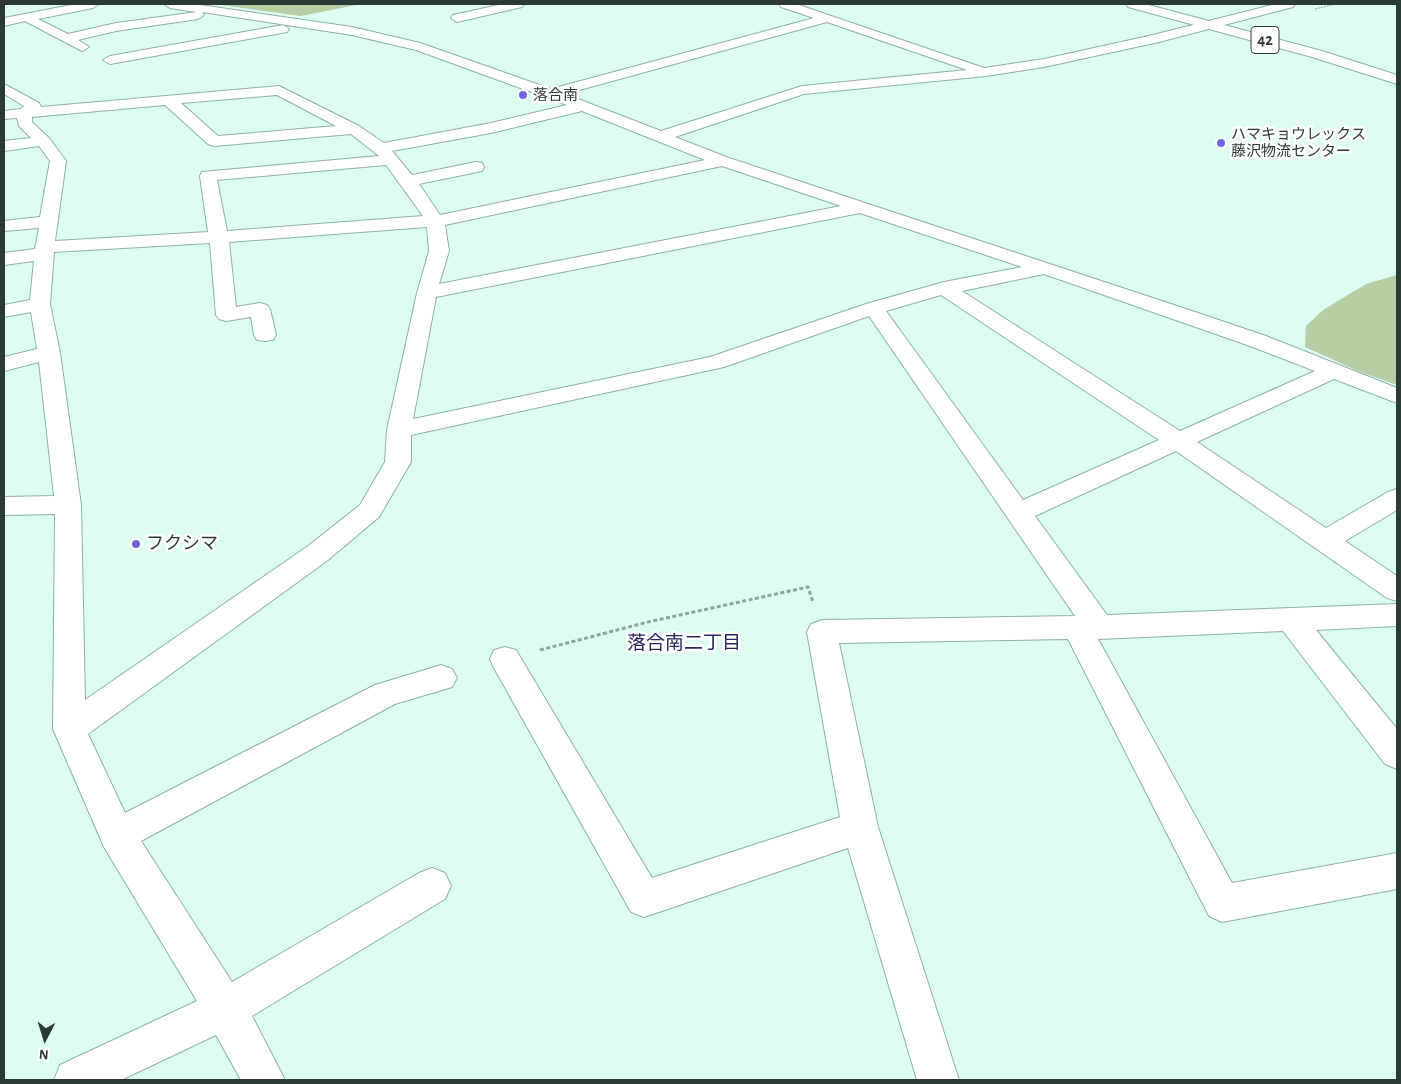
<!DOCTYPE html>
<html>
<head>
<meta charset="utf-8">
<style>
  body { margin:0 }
  #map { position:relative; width:1401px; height:1084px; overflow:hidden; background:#ddfdf2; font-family:"Alegreya Sans",sans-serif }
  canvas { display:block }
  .frame { position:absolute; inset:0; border:5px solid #2b3a35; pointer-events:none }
  .north { position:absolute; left:20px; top:1014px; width:50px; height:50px; -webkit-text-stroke:4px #fff; paint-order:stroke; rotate:185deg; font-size:14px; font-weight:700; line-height:20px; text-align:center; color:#2b3a35 }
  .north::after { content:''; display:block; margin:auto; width:18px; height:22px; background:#2b3a35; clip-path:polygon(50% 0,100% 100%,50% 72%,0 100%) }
</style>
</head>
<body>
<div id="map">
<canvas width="1401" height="1084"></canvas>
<div class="frame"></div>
<div class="north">N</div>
</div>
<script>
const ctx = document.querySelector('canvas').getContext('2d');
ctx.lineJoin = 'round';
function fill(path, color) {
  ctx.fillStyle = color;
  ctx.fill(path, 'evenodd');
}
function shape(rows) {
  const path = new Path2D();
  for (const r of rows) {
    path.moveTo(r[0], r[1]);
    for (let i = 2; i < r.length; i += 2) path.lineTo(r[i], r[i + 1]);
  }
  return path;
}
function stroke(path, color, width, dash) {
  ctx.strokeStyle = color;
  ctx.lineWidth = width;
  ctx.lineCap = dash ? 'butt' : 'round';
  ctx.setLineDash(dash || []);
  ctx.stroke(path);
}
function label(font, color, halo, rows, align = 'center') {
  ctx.font = font + ' "Alegreya Sans","Noto Sans JP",sans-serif';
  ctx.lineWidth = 5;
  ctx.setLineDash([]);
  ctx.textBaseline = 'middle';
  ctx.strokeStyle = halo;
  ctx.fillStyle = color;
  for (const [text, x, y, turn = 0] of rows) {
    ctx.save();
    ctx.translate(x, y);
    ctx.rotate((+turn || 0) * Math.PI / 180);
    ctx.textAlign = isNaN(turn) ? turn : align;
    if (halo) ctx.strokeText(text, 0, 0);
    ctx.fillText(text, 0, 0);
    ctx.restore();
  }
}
fill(shape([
  [214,4,361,4,301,16],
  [1397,275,1397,385,1358,371,1305,347,1306,326,1323,310,1366,284]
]), '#b8cca5');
const minor = shape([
  [76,4,99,4,93,8,38,19,68,34,116,23,197,12,170,8,164,4,193,4,352,27,420,43,551,89,814,18,781,7,779,4,796,4,984,68,1044,59,1153,35,1276,4,1295,4,1293,7,1159,42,1044,67,986,76,804,94,675,137,729,158,1183,308,1266,336,1397,388,1397,403,1334,379,1197,442,1326,528,1388,492,1397,489,1397,510,1345,541,1397,576,1397,601,1387,598,1176,451,1035,516,1107,615,1397,604,1397,626,1316,630,1397,729,1397,769,1385,764,1283,631,1098,639,1232,883,1397,853,1397,889,1222,922,1209,916,1068,639,839,643,878,827,959,1080,917,1080,848,848,644,917,631,912,494,668,490,659,494,650,505,647,516,650,652,878,840,817,807,632,811,624,822,620,1075,616,869,316,724,367,411,435,411,462,379,517,328,560,88,734,125,813,375,685,441,665,452,669,457,678,452,687,395,704,141,841,232,982,419,873,432,868,445,873,451,886,445,899,252,1016,285,1080,241,1080,216,1035,121,1080,54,1080,60,1065,197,1001,104,847,53,729,55,514,4,515,4,497,54,496,39,362,4,371,4,357,37,349,31,312,4,317,4,305,30,300,34,261,4,265,4,253,35,249,39,228,4,231,4,221,40,217,50,161,39,146,4,151,4,141,31,138,19,126,17,118,4,119,4,111,21,109,24,106,4,94,4,84,39,103,41,107,279,86,359,126,384,143,491,123,567,105,416,50,352,35,202,12,204,15,198,19,116,31,78,40,89,47,82,51,25,21,4,26,4,18,76,4],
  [827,22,967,70,802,86,661,131,565,94,827,22],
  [277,95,336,126,218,136,181,103,277,95],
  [165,105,208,144,214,146,351,134,379,156,202,172,200,176,208,232,55,241,66,161,49,138,32,122,32,117,165,105],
  [582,111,705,160,440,215,419,184,482,171,484,167,482,163,476,162,412,175,392,151,491,133,582,111],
  [386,165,423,216,227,231,217,180,386,165],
  [722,166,841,206,439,284,449,251,445,225,722,166],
  [860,213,1022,267,944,282,866,304,710,357,413,419,436,297,860,213],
  [427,227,429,251,417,293,387,430,385,462,360,505,308,546,85,700,81,505,60,353,50,304,54,252,210,243,216,315,219,319,226,321,251,317,254,335,257,340,265,341,273,340,276,335,270,309,267,305,260,303,236,307,229,242,427,227],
  [1044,274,1250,346,1315,371,1180,431,962,291,1044,274],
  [941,295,1159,440,1023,500,886,311,941,295],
  [503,4,524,4,522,7,457,22,451,18,453,15,503,4],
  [283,25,289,29,287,32,110,64,103,60,110,56,283,25]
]);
const major = shape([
  [1126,4,1145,4,1322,51,1397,75,1397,84,1312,57,1128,7,1126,4]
]);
stroke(minor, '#8bb1a5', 2);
stroke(major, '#8bb1a5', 2);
stroke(shape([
  [1315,9,1336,4]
]), '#8da59d', 1, [2, 1]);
stroke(shape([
  [540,650,648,622,808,587,813,602]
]), '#8da59d', 3, [4, 2.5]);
fill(minor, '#fff');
fill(major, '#fff');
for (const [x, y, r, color] of [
  [523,95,5,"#6a67e1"],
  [1221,143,5,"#6a67e1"],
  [136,544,5,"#6a67e1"]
]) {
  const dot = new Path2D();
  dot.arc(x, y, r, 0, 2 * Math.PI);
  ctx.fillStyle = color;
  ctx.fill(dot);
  stroke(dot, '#fff', 2);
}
label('15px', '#2b3a35', '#fff', [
  ["落合南",533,95],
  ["ハマキョウレックス",1231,134],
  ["藤沢物流センター",1231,151]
], 'left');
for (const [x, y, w] of [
  [1265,40,28]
]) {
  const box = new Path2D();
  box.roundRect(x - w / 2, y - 13.5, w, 27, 4);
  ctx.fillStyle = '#fff';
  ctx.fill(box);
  stroke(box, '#2b3a35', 1);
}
label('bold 16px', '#2b3a35', null, [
  ["42",1265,40]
]);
label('18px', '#2b3a35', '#fff', [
  ["フクシマ",146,544]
], 'left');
label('19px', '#282660', '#fff', [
  ["落合南二丁目",684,643]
]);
</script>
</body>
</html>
